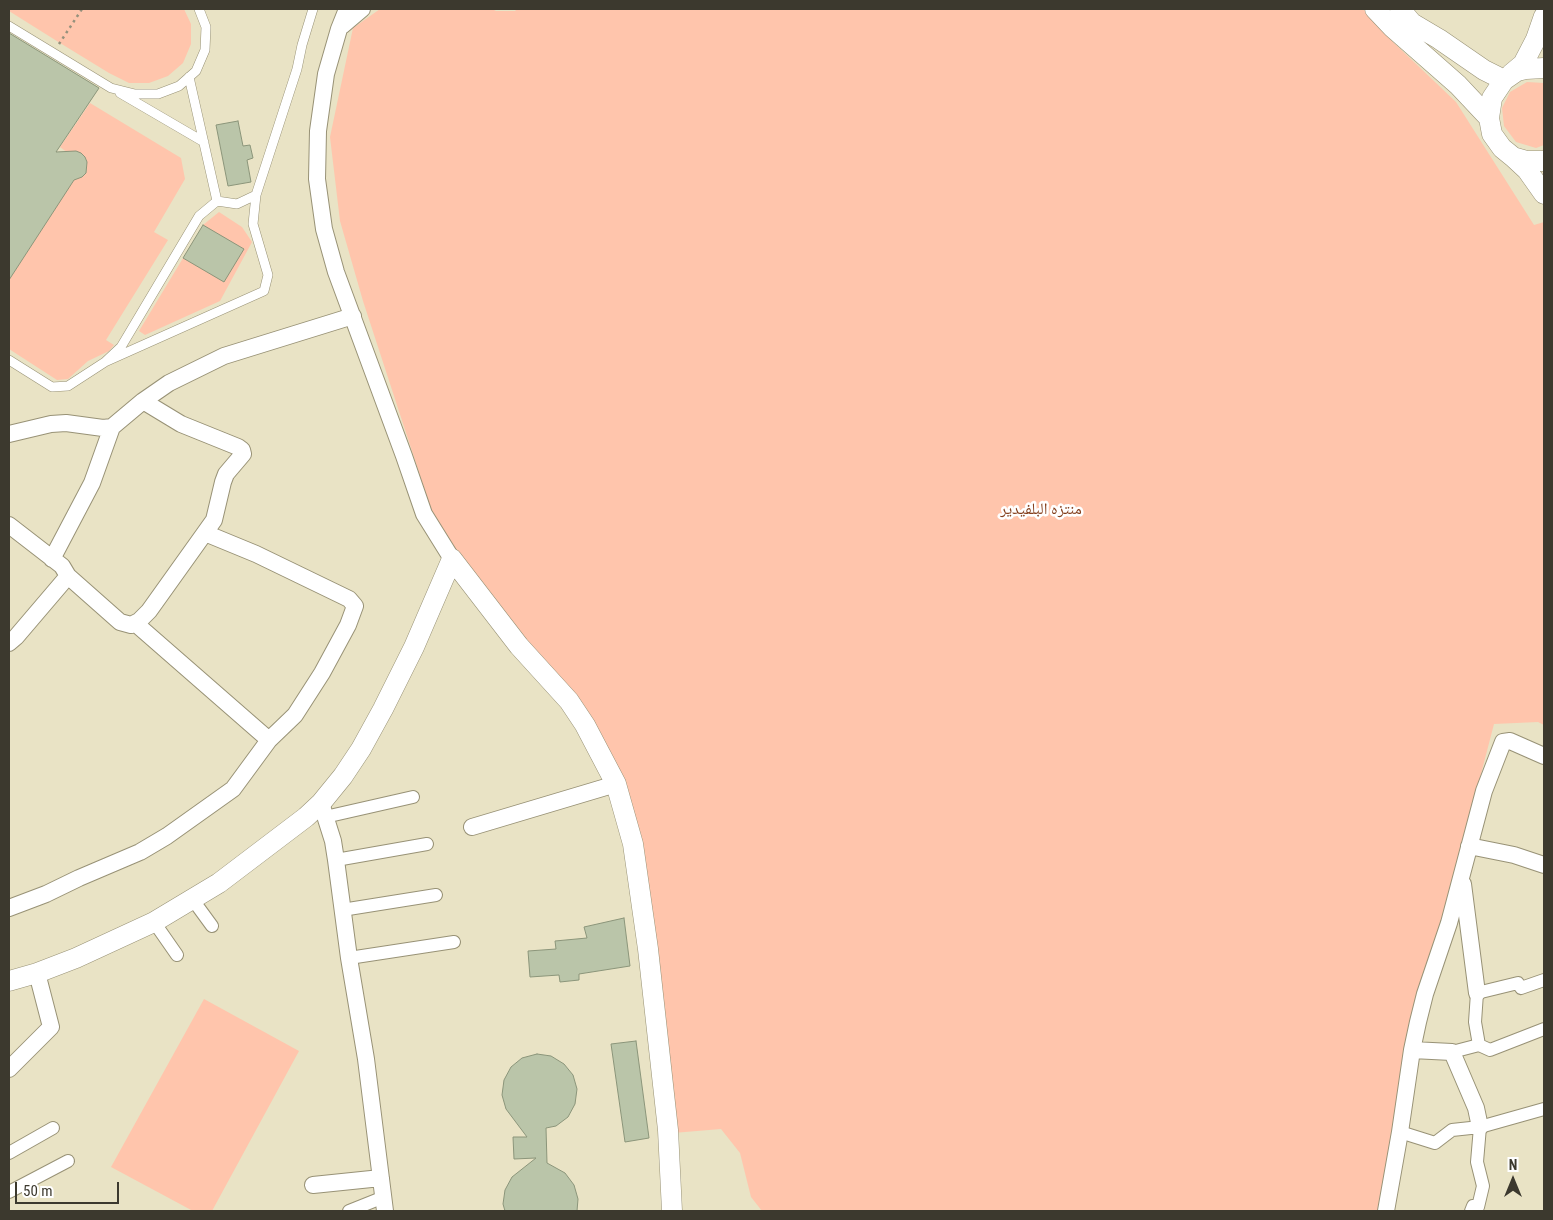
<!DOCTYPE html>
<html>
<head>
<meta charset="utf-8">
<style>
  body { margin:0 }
  #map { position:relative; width:1553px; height:1220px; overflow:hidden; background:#e9e3c5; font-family:"Roboto Condensed",sans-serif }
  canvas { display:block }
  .frame { position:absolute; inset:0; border:10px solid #3c392e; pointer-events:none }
  .north { position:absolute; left:1488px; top:1155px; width:50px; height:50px; -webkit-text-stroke:4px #fff; paint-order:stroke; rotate:0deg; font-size:14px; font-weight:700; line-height:20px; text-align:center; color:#3c392e }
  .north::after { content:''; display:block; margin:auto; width:18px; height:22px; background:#3c392e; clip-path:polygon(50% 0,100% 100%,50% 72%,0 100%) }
  .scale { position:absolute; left:15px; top:1182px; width:104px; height:22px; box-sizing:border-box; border:2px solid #3c392e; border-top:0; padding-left:6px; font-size:15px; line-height:18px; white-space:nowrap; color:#3c392e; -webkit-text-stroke:4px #fff; paint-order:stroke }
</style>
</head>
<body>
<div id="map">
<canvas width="1553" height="1220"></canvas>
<div class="frame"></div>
<div class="north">N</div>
<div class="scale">50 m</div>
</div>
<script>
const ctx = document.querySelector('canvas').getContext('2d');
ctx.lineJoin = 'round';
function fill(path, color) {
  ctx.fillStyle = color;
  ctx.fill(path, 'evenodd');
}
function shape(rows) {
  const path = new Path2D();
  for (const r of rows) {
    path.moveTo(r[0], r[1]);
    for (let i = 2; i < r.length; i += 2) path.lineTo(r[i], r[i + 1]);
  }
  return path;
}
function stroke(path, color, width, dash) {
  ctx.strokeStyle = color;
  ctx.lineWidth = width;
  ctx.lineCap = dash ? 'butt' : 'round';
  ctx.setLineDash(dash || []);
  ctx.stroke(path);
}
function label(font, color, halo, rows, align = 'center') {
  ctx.font = font + ' "Roboto Condensed","Noto Naskh Arabic",sans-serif';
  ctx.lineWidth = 5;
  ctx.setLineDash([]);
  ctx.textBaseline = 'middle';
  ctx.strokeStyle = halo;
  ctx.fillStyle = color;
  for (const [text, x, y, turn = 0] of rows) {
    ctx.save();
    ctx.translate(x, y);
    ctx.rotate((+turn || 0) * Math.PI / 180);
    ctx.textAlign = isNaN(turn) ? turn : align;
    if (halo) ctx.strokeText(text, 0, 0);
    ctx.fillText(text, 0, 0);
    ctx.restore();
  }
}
fill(shape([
  [9,9,184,9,191,24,191,44,183,63,168,76,149,83,129,83,109,73,60,43,9,11],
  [380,9,492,9,496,11,515,11,517,9,1363,9,1393,42,1456,102,1534,225,1544,222,1544,725,1538,722,1494,724,1443,920,1381,1211,762,1211,751,1197,740,1153,721,1129,673,1133,620,787,428,517,426,494,363,301,340,221,330,137,353,28],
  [1527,82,1544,83,1544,145,1536,148,1516,142,1504,126,1502,108,1510,92],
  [90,103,181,158,185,179,154,232,168,240,106,340,114,345,109,351,88,361,68,379,57,380,9,349,9,280,74,179,82,177,86,173,87,162,85,157,68,153,60,147],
  [219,212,242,227,252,242,220,301,145,335,139,331,203,225],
  [204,999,299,1051,212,1211,193,1211,111,1167]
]), '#ffc5ac');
const building = shape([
  [9,33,99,88,56,152,76,151,81,153,85,157,87,162,86,173,82,177,74,180,9,280,9,33],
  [238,121,243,146,250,145,253,158,247,160,251,182,228,186,216,125,238,121],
  [203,225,244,249,224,282,183,258,203,225],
  [624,918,630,966,579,974,579,980,560,982,559,975,530,977,528,951,556,949,555,941,587,938,584,927,624,918],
  [636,1041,649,1138,625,1142,611,1044,636,1041],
  [537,1054,551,1056,564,1064,573,1075,577,1089,575,1104,568,1117,556,1126,546,1128,547,1163,565,1173,574,1185,578,1199,577,1211,505,1211,503,1204,505,1190,512,1177,536,1158,514,1159,513,1137,527,1137,506,1109,502,1095,504,1080,511,1067,522,1058,537,1054]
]);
fill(building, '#bac5a9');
stroke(building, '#8b957a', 1);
const service = shape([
  [9,26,111,88,135,94,158,94,179,86,196,71,205,50,206,27,199,9],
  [189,77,217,201],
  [120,93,204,142],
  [9,360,52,387,68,386,105,362,121,347,199,216,217,201,237,204,256,195],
  [105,362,264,291,268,275,253,224,256,195,297,69,302,45,313,9]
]);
const pedestrian = shape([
  [325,817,413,797],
  [336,860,427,844],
  [193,900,212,926],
  [342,910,436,895],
  [154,922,177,955],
  [349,958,454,942],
  [1479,1045,1475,1022,1477,993,1518,983,1521,988,1544,980],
  [1452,1052,1479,1045,1490,1050,1544,1029],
  [1400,1132,1435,1143,1452,1130,1480,1127,1544,1109],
  [9,1153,53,1128],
  [9,1192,68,1161],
  [349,1211,384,1197],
  [1471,1211,1473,1206,1478,1207,1483,1186,1477,1162,1480,1127]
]);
const minor = shape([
  [347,9,339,29,326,74,318,131,317,179,324,229,336,272,404,456,424,514,452,559],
  [342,26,362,9],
  [9,434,51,424,66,423,103,428,112,427,143,401,169,383,224,356,353,316],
  [9,525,62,566,68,576,16,637,9,643],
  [52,559,92,483,112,427],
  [68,576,120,622,131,625,139,621,149,611,214,520,223,482,226,474,243,454,242,450,238,447,181,424,143,401],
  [135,623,269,740],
  [321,803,333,841,336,860,349,958,366,1059,385,1211],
  [472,827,616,784],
  [1469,846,1514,855,1544,865],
  [1463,884,1477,993],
  [9,908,46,894,79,878,140,852,167,836,233,789,269,740,295,715,322,673,348,625,355,606,349,599,256,554,205,533],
  [1412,1050,1452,1052,1476,1108,1480,1127],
  [9,1069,51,1027,37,973],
  [313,1185,381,1178],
  [1386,1211,1400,1132,1412,1050,1418,1022,1425,994,1449,923,1484,791,1503,742,1510,741,1544,756]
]);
const tertiary = shape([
  [1375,9,1392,27,1458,85,1489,118],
  [1400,9,1412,23,1439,39,1484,70,1504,80],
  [1544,68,1526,69,1517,71,1504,80,1492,98,1489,118,1492,134,1502,148,1513,157,1527,161,1544,161],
  [1511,74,1523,64,1536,39,1544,16],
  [1513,157,1527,170,1544,194],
  [9,981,37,973,76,958,154,922,219,883,306,817,321,803,343,776,361,749,383,709,414,647,452,559,519,646,569,701,585,725,616,784,633,844,648,949,668,1130,672,1211]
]);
stroke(service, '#989276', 10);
stroke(pedestrian, '#989276', 14);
stroke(minor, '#989276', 18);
stroke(tertiary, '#989276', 21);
stroke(shape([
  [59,44,82,9]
]), '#96917c', 2.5, [2.5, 4]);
stroke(service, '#fff', 9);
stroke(pedestrian, '#fff', 12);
stroke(minor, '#fff', 16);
stroke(tertiary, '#fff', 20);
label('16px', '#843f1c', '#fff', [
  ["منتزه البلفيدير",1041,510]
]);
</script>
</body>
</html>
